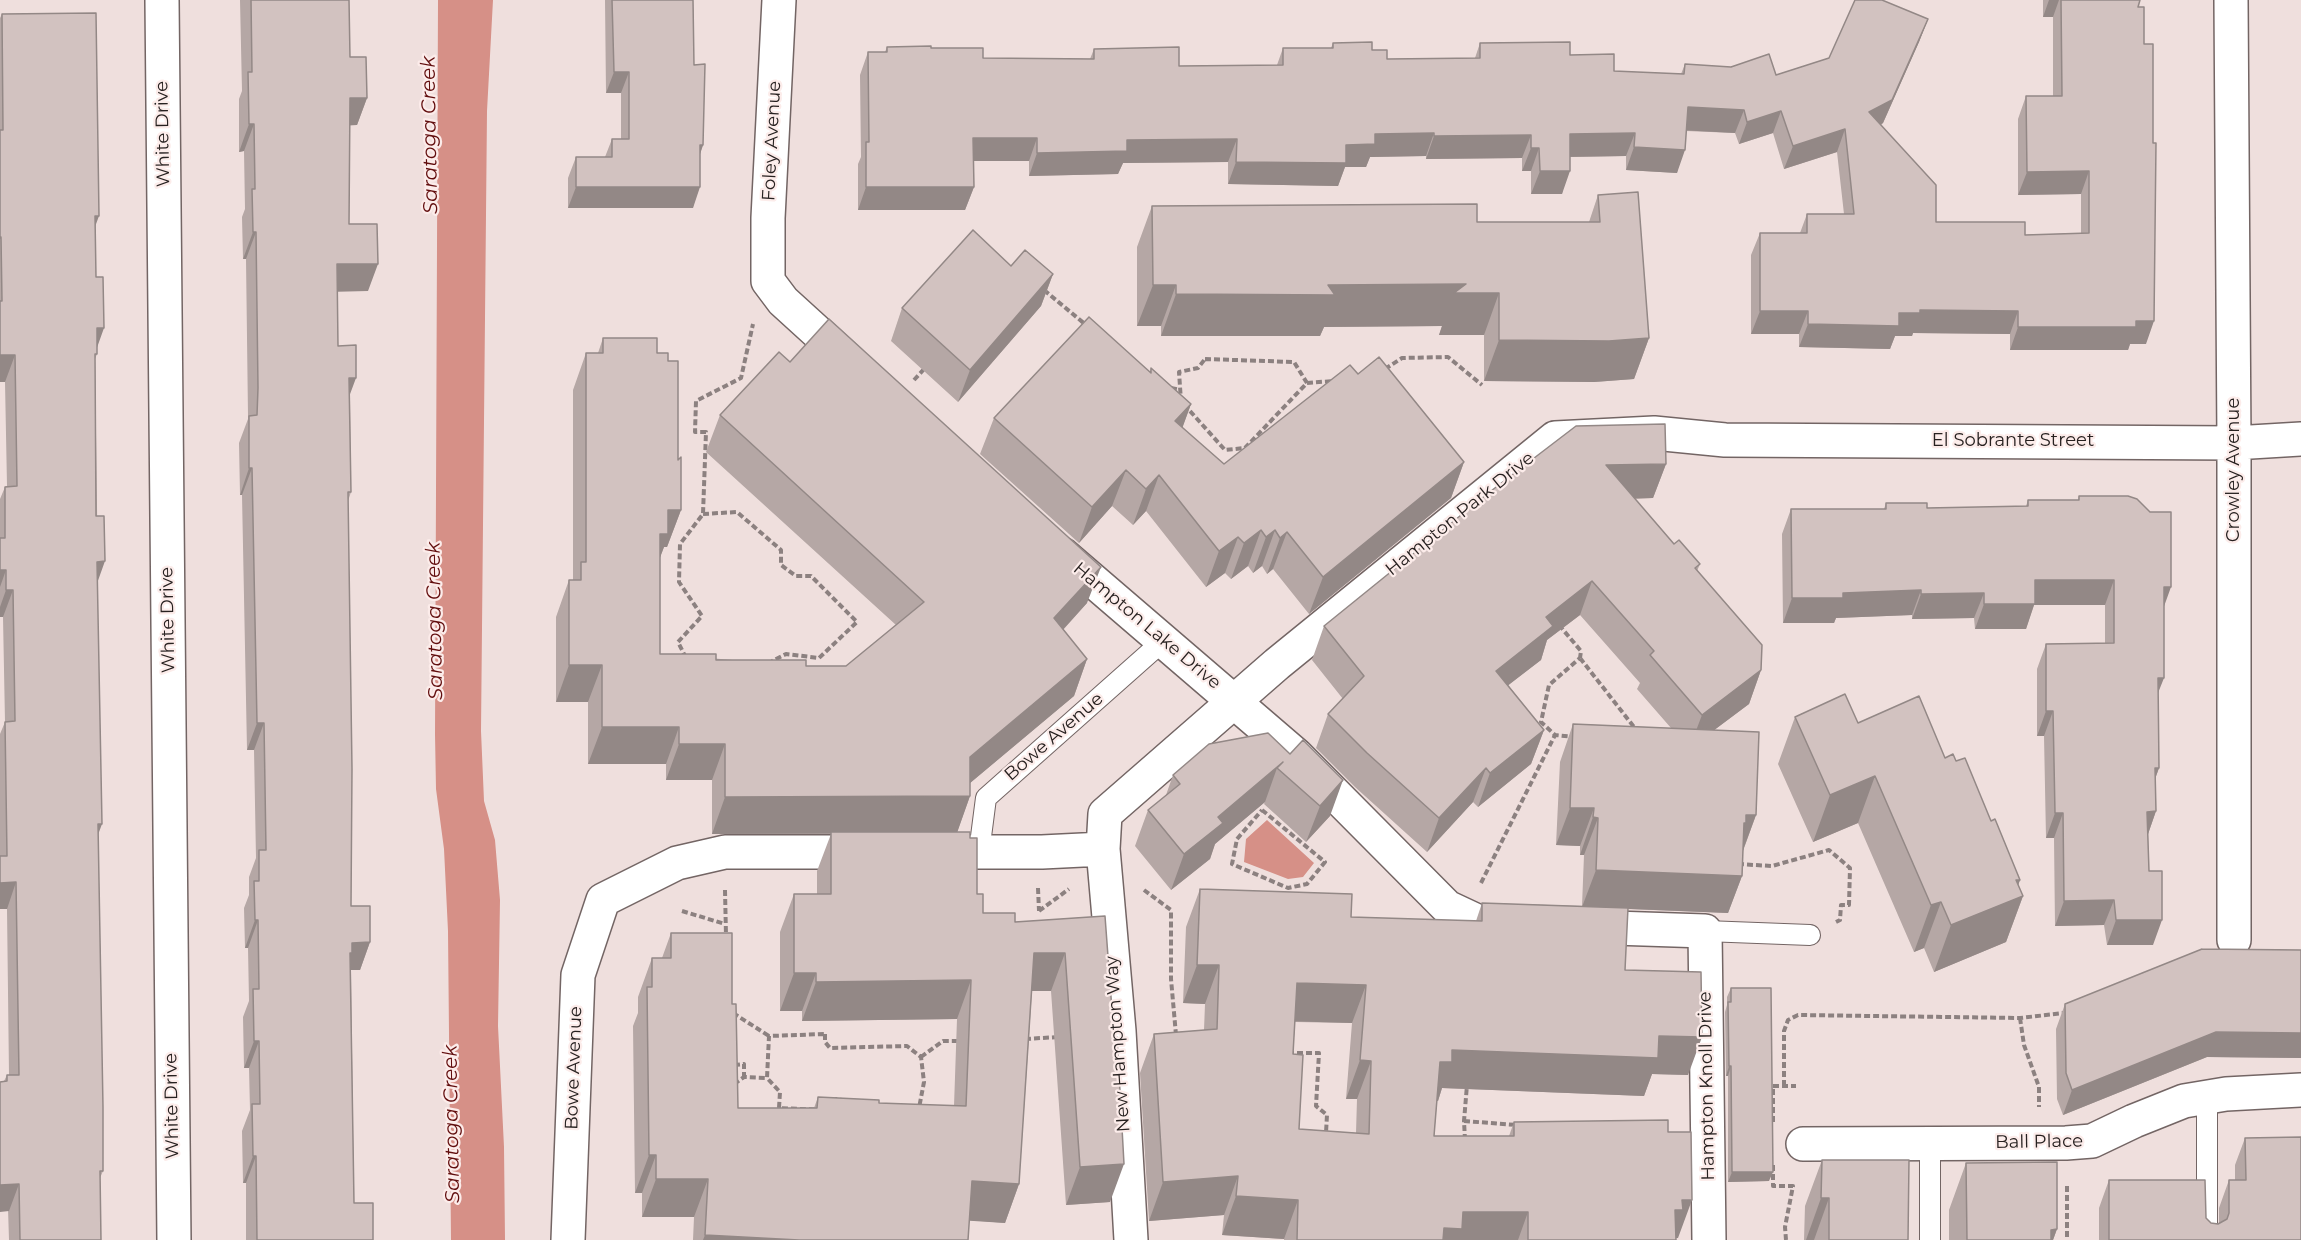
<!DOCTYPE html>
<html>
<head>
<meta charset="utf-8">
<style>
  body { margin:0 }
  canvas { display:block; background:#efdfdd }
</style>
</head>
<body>
<canvas width="2301" height="1240"></canvas>
<script>
const ctx = document.querySelector('canvas').getContext('2d');
ctx.lineJoin = 'round';
function fill(path, color) {
  ctx.fillStyle = color;
  ctx.fill(path, 'evenodd');
}
function shape(rows) {
  const path = new Path2D();
  for (const r of rows) {
    path.moveTo(r[0], r[1]);
    for (let i = 2; i < r.length; i += 2) path.lineTo(r[i], r[i + 1]);
  }
  return path;
}
function stroke(path, color, width, dash) {
  ctx.strokeStyle = color;
  ctx.lineWidth = width;
  ctx.lineCap = dash ? 'butt' : 'round';
  ctx.setLineDash(dash || []);
  ctx.stroke(path);
}
function label(font, color, halo, rows, align = 'center') {
  ctx.font = font + ' Montserrat,sans-serif';
  ctx.lineWidth = 4.5;
  ctx.setLineDash([]);
  ctx.textBaseline = 'middle';
  ctx.strokeStyle = halo;
  ctx.fillStyle = color;
  for (const [text, x, y, turn = 0] of rows) {
    ctx.save();
    ctx.translate(x, y);
    ctx.rotate((+turn || 0) * Math.PI / 180);
    ctx.textAlign = isNaN(turn) ? turn : align;
    if (halo) ctx.strokeText(text, 0, 0);
    ctx.fillText(text, 0, 0);
    ctx.restore();
  }
}
fill(shape([
  [438,0,493,0,487,111,481,731,484,801,495,840,500,900,498,1026,504,1147,505,1240,451,1240,448,931,444,849,436,789,435,734],
  [1267,820,1314,863,1303,877,1288,879,1244,862,1246,839]
]), '#d69087');
const service = shape([
  [979,852,986,798,1163,641],
  [1705,931,1810,935],
  [1930,1240,1930,1144],
  [2207,1240,2207,1097]
]);
const minor = shape([
  [162,0,174,1240],
  [779,0,768,218,768,281,783,301,850,362],
  [2231,0,2234,443,2234,940],
  [1062,554,1296,755,1447,907,1479,922,1520,924],
  [1103,849,1119,1031,1131,1240],
  [931,852,1042,852,1103,849,1105,814,1277,664,1555,438,1654,433,1725,440,2234,443,2301,439],
  [1583,927,1705,931,1709,1240],
  [1803,1144,2066,1143,2092,1141,2134,1121,2184,1101,2226,1094,2301,1090],
  [568,1240,578,975,603,900,677,863,725,852,868,852]
]);
stroke(service, '#736564', 22);
stroke(minor, '#736564', 36);
stroke(shape([
  [1044,290,1086,325],
  [1205,359,1294,362,1307,383,1245,448,1225,450,1181,401,1179,372,1198,368,1205,359],
  [1385,369,1402,358,1448,357,1482,385],
  [914,380,926,367],
  [1307,383,1333,381],
  [1171,388,1180,390],
  [703,514,737,512,781,550,781,565,796,576,811,576,857,622,819,658,786,654,772,661],
  [1559,625,1581,651,1580,658],
  [686,658,678,642,702,616,679,582,680,544,703,514,706,432,695,432,696,401,741,378,753,324],
  [1580,658,1634,727,1631,736,1612,735,1603,740,1555,735,1541,722,1549,685,1580,658],
  [1262,810,1325,862,1307,884,1288,888,1232,864,1237,839,1262,810],
  [1738,864,1772,866,1829,850,1850,868,1849,905,1841,905,1840,920,1836,922],
  [1481,883,1555,735],
  [1038,888,1039,911],
  [725,890,726,936],
  [1144,890,1171,910,1171,979,1176,1035],
  [682,911,725,924],
  [1039,911,1069,889],
  [733,1013,769,1036],
  [2020,1018,2024,1045,2039,1087,2039,1107],
  [825,1034,825,1042,830,1048,907,1046,921,1057,924,1082,919,1108,910,1114,855,1111,849,1101,836,1099,826,1110,779,1108,780,1092,767,1078,769,1036,825,1034],
  [1025,1039,1059,1037],
  [1288,1053,1319,1053,1316,1106,1327,1115,1326,1133],
  [921,1057,943,1041,960,1041],
  [734,1065,744,1064,744,1077],
  [734,1084,744,1077,767,1078],
  [1784,1086,1784,1031,1788,1020,1798,1015,2020,1018,2064,1013],
  [1464,1121,1517,1125],
  [1773,1122,1773,1086,1796,1086],
  [1465,1140,1464,1121,1467,1085],
  [1773,1165,1773,1186,1793,1186,1785,1227,1786,1240],
  [2067,1186,2067,1240]
]), '#8c8180', 4, [6, 3]);
stroke(service, '#fff', 20);
stroke(minor, '#fff', 33);
fill(shape([
  [240,0,349,0,350,57,367,98,357,125,350,125,349,224,368,291,337,291,338,346,350,396,351,492,348,501,351,906,370,942,360,970,351,970,354,1203,373,1240,246,1240,246,1183,243,1183,242,1131,250,1110,249,1068,244,1068,243,1017,249,1001,248,948,245,948,244,908,249,895,249,877,256,858,254,750,247,750,242,495,240,495,239,443,248,419,248,416,246,259,243,259,242,217,245,209,244,151,239,152,239,99,242,91],
  [605,0,693,0,694,65,703,145,700,154,693,208,568,208,568,178,576,157,605,157,612,139,621,139,621,93,606,93],
  [2043,0,2140,0,2138,7,2146,344,2130,344,2128,350,2010,350,2010,334,1913,333,1912,336,1895,336,1890,349,1799,347,1799,334,1751,334,1751,255,1760,233,1800,233,1807,214,1844,214,1837,152,1784,169,1773,133,1739,144,1735,133,1686,131,1677,173,1626,170,1626,156,1570,157,1562,194,1531,194,1531,171,1522,171,1522,158,1426,159,1426,156,1370,157,1366,167,1345,167,1338,186,1228,184,1228,162,1123,163,1118,174,1029,176,1029,161,973,161,974,187,965,210,858,210,858,164,861,157,860,75,868,52,885,52,887,47,931,48,983,58,1090,59,1094,49,1179,66,1277,65,1283,48,1331,48,1333,43,1372,50,1387,59,1475,58,1480,43,1570,55,1614,71,1681,74,1685,64,1776,75,1829,58,1928,19,1919,42,1883,123,1881,125,1936,222,2025,235,2081,233,2081,194,2018,195,2018,119,2026,96,2053,96,2053,17,2043,17],
  [2,14,95,226,97,347,97,354,95,359,98,580,98,834,103,1171,100,1178,101,1240,9,1240,4,1081,7,1075,9,1075,7,909,0,909,0,734,5,722,3,617,0,617,0,499,5,487,7,486,5,382,0,382,0,18],
  [1598,195,1649,338,1634,379,1594,382,1484,381,1484,335,1439,335,1442,326,1324,327,1320,336,1161,336,1161,326,1137,326,1137,247,1152,206,1477,222,1589,222],
  [1011,266,1053,274,1041,306,958,402,891,341,902,308],
  [603,338,657,353,668,361,678,460,681,510,667,547,664,547,660,557,660,654,806,666,846,666,896,625,706,452,720,415,790,362,1087,603,1063,630,1087,659,1074,696,970,783,970,796,957,832,970,838,977,894,983,913,1015,922,1105,916,1110,1202,1066,1205,1051,991,1032,991,1019,1184,1005,1223,969,1220,968,1240,693,1240,694,1217,642,1217,642,1193,635,1193,633,1026,638,1013,638,997,652,958,662,958,671,933,732,1004,738,1108,814,1108,818,1097,879,1103,954,1106,957,1019,802,1021,802,1011,780,1011,780,932,794,894,817,894,817,871,831,834,712,834,712,780,666,780,666,764,588,764,588,702,556,702,556,617,569,580,573,580,573,390,586,353,598,353],
  [1151,368,1191,404,1182,428,1224,464,1358,374,1464,462,1451,498,1309,614,1273,569,1267,574,1262,566,1253,573,1248,566,1231,579,1225,573,1206,587,1146,511,1133,525,1112,506,1079,543,980,454,994,418,1150,372],
  [1666,464,1653,498,1635,499,1674,544,1700,564,1697,571,1761,670,1749,704,1714,730,1756,815,1743,851,1742,876,1728,913,1628,909,1625,970,1688,1075,1652,1074,1644,1096,1442,1088,1438,1101,1437,1101,1434,1136,1509,1136,1514,1122,1668,1132,1678,1238,1676,1238,1676,1240,1284,1240,1284,1239,1222,1235,1224,1215,1149,1221,1140,1073,1154,1034,1204,1030,1205,1004,1183,1003,1186,927,1200,889,1351,917,1476,921,1482,903,1582,906,1584,855,1580,855,1580,846,1556,845,1560,762,1573,724,1671,728,1637,689,1640,683,1580,615,1547,640,1541,660,1508,685,1544,730,1531,764,1478,807,1473,802,1427,852,1355,787,1316,748,1328,714,1343,699,1312,660,1324,626],
  [1295,1022,1352,1023,1346,1099,1357,1099,1356,1133,1299,1129,1293,1054],
  [2079,496,2164,609,2158,692,2159,768,2155,779,2156,811,2148,834,2149,871,2153,945,2107,945,2104,925,2055,926,2054,838,2046,838,2044,736,2037,736,2037,669,2046,644,2105,643,2105,605,2034,605,2026,629,1975,629,1974,618,1912,619,1912,615,1836,618,1834,623,1783,623,1782,534,1791,509,1884,509,1886,503,1927,508,2026,506,2028,500,2078,500],
  [1795,717,1858,723,1945,758,1956,761,1991,821,2020,880,2018,885,2023,896,2006,942,1934,972,1924,948,1914,952,1858,823,1813,842,1778,764],
  [1268,733,1330,816,1306,842,1264,804,1265,802,1215,844,1210,859,1171,890,1135,846,1148,810,1166,795,1173,775],
  [2301,950,2301,1058,2207,1057,2063,1115,2057,1099,2056,1029,2065,1004],
  [1731,988,1769,1181,1728,1182,1728,1076,1726,1076,1725,1012,1727,1005,1727,997],
  [2245,1138,2301,1240,2099,1240,2099,1208,2109,1180,2206,1218,2211,1223,2218,1224,2219,1224,2219,1208,2229,1180,2235,1180,2235,1165],
  [1822,1160,1908,1240,1804,1240,1805,1206],
  [1966,1163,2057,1229,2053,1240,1949,1240,1949,1210]
]), '#b5a7a5');
fill(shape([
  [2049,0,2059,0,2053,17,2043,17],
  [1928,19,1919,42,1883,123,1861,135,1869,112],
  [614,72,629,72,621,93,606,93],
  [350,98,367,98,357,125,340,126],
  [1688,107,1744,110,1735,133,1679,130],
  [1781,111,1773,133,1739,144,1747,122],
  [249,124,254,124,244,151,239,152],
  [1845,129,1837,152,1784,169,1793,146],
  [1434,133,1426,156,1370,157,1366,167,1345,167,1338,186,1228,184,1236,162,1375,134],
  [1635,133,1626,156,1562,157,1570,134],
  [1531,135,1522,158,1426,159,1434,136],
  [973,138,1037,138,1029,161,965,161],
  [1237,139,1228,162,1123,163,1118,174,1029,176,1037,153,1127,140],
  [700,145,703,145,696,166],
  [1634,147,1685,150,1677,173,1626,170],
  [1531,148,1539,148,1531,171,1522,171],
  [1540,171,1570,171,1562,194,1531,194],
  [2089,171,2081,194,2018,195,2027,172],
  [576,187,700,187,693,208,568,208],
  [866,187,974,187,965,210,858,210],
  [95,216,99,216,89,243],
  [253,232,256,232,246,259,243,259],
  [337,264,378,264,368,291,327,292],
  [1053,274,1041,306,958,402,970,370],
  [1466,284,1499,293,1484,335,1439,335,1442,326,1324,327,1320,336,1161,336,1176,294,1328,285],
  [1153,285,1176,285,1161,326,1137,326],
  [1920,310,2018,311,2010,334,1913,333,1912,336,1895,336,1890,349,1799,347,1808,324],
  [1760,311,1808,311,1799,334,1751,334],
  [2136,321,2154,321,2146,344,2130,344,2128,350,2010,350,2018,327],
  [97,328,104,328,94,356],
  [1649,338,1634,379,1594,382,1484,381,1499,340],
  [0,355,15,355,5,382,0,382],
  [349,378,356,378,346,405],
  [1191,404,1178,440,1175,421],
  [1464,462,1451,498,1309,614,1323,577],
  [1666,464,1653,498,1593,499,1606,465],
  [249,468,252,468,242,495,240,495],
  [1126,470,1112,506,1079,543,1092,507],
  [1159,475,1146,511,1133,525,1146,489],
  [668,510,681,510,667,547,664,547,655,571,647,571],
  [1261,530,1248,566,1231,579,1244,543],
  [1275,530,1262,566,1253,573,1266,537],
  [1287,532,1273,569,1267,574,1280,538],
  [1238,537,1225,573,1206,587,1219,551],
  [105,561,95,589,97,562],
  [1101,567,1087,603,1040,655,1054,618],
  [0,570,6,570,0,587],
  [2035,580,2114,580,2105,605,2034,605,2026,629,1975,629,1984,604],
  [1592,581,1580,615,1547,640,1541,660,1484,704,1496,671,1546,617],
  [2164,587,2171,587,2162,612],
  [6,590,13,590,3,617,0,617,0,607],
  [1921,590,1912,615,1836,618,1834,623,1783,623,1792,598,1843,593],
  [1984,593,1974,618,1912,619,1921,594],
  [1087,659,1074,696,957,794,970,757],
  [569,665,602,665,588,702,556,702],
  [1761,670,1749,704,1689,749,1702,715],
  [2158,678,2164,678,2154,703],
  [2046,711,2053,711,2044,736,2037,736],
  [257,723,264,723,254,750,247,750],
  [602,727,679,727,666,764,588,764],
  [1544,730,1531,764,1478,807,1490,773],
  [679,744,725,744,712,780,666,780],
  [1283,762,1277,768,1265,802,1215,844,1210,859,1171,890,1184,854,1218,817],
  [1486,768,1473,802,1427,852,1439,818],
  [2155,768,2159,768,2150,793],
  [1875,776,1858,823,1813,842,1830,795],
  [1343,780,1330,816,1306,842,1320,806],
  [970,796,957,833,712,834,725,797],
  [1570,808,1594,808,1580,846,1556,845],
  [2156,811,2147,837,2147,812],
  [2055,813,2063,813,2054,838,2046,838],
  [1746,815,1756,815,1742,853,1735,852],
  [1593,817,1598,818,1584,855,1580,855],
  [98,824,102,824,92,851],
  [1596,870,1742,876,1728,913,1582,907],
  [2016,880,2020,880,2013,900,2023,896,2006,942,1934,972,1951,925],
  [16,882,7,909,0,909,0,883],
  [2114,900,2104,925,2055,926,2064,901],
  [1941,902,1924,948,1914,952,1931,905],
  [255,920,258,920,248,948,245,948],
  [2116,920,2162,920,2153,945,2107,945],
  [370,942,360,970,346,970,352,943],
  [1034,953,1065,953,1051,991,1020,991],
  [1197,965,1219,965,1205,1004,1183,1003],
  [794,973,816,973,802,1011,780,1011],
  [971,980,957,1019,802,1021,816,982],
  [1297,983,1366,985,1352,1023,1283,1021],
  [2216,1032,2301,1033,2301,1058,2207,1057,2063,1115,2072,1090],
  [1659,1036,1702,1037,1688,1075,1652,1074,1644,1096,1442,1088,1438,1101,1426,1101,1440,1062,1452,1050],
  [254,1041,259,1041,249,1068,244,1068],
  [1360,1060,1371,1061,1357,1099,1346,1099],
  [1729,1066,1731,1066,1728,1076,1726,1076],
  [649,1155,656,1155,642,1193,635,1193],
  [253,1156,256,1156,246,1183,243,1183],
  [1124,1164,1110,1202,1066,1205,1080,1167],
  [1732,1172,1773,1172,1769,1181,1728,1182],
  [1238,1176,1224,1215,1149,1221,1163,1182],
  [656,1179,708,1179,694,1217,642,1217],
  [972,1181,1019,1184,1005,1223,958,1220],
  [19,1184,9,1211,0,1212,0,1185],
  [1236,1196,1298,1200,1284,1239,1222,1235],
  [1821,1198,1829,1198,1814,1240,1806,1240],
  [1682,1200,1692,1200,1678,1238,1673,1238,1675,1210],
  [1463,1212,1528,1212,1518,1240,1439,1240,1444,1228],
  [2057,1229,2053,1240,2047,1240,2051,1230],
  [705,1235,799,1240,703,1240]
]), '#938886');
const building = shape([
  [251,0,349,0,350,57,366,57,367,98,350,98,349,224,377,224,378,264,337,264,338,346,356,345,356,378,349,378,351,492,348,492,352,769,351,906,370,906,370,942,352,943,352,953,350,953,354,1203,373,1203,373,1240,257,1240,256,1156,253,1156,252,1104,260,1104,259,1041,254,1041,253,989,259,989,258,920,255,920,254,881,259,881,259,850,266,850,264,723,257,723,252,468,249,468,249,416,257,415,258,388,256,232,253,232,252,189,255,189,254,124,249,124,248,72,252,72,251,0],
  [612,0,693,0,694,65,705,64,703,145,700,145,700,187,576,187,576,157,612,157,612,139,629,139,629,72,614,72,612,0],
  [1855,0,1882,0,1928,19,1892,100,1869,112,1936,185,1936,222,2025,222,2025,235,2089,233,2089,171,2027,172,2026,96,2062,96,2061,0,2140,0,2138,7,2144,7,2144,44,2153,44,2153,143,2156,143,2154,321,2136,321,2136,327,2018,327,2018,311,1920,310,1920,313,1899,313,1899,326,1808,324,1808,311,1760,311,1760,233,1807,233,1807,214,1854,214,1845,129,1793,146,1781,111,1747,122,1744,110,1688,107,1685,150,1634,147,1635,133,1570,134,1570,171,1540,171,1539,148,1531,148,1531,135,1434,136,1434,133,1375,134,1375,144,1346,145,1346,163,1236,162,1237,139,1127,140,1127,151,1037,153,1037,138,973,138,974,187,866,187,866,142,869,142,868,52,887,52,887,47,931,46,931,48,983,48,983,58,1094,59,1094,49,1179,47,1179,66,1283,65,1283,48,1333,48,1333,43,1372,42,1372,50,1387,50,1387,59,1480,58,1480,43,1570,42,1570,55,1614,54,1614,71,1684,74,1685,64,1731,67,1769,54,1776,75,1829,58,1855,0],
  [96,13,99,216,95,216,96,277,103,277,104,328,97,328,97,354,95,354,96,516,104,516,105,561,97,562,102,824,98,824,103,1107,103,1171,100,1171,101,1240,20,1240,19,1184,0,1185,0,1082,7,1081,7,1075,19,1075,16,882,0,883,0,856,7,856,5,722,15,721,13,590,6,590,6,570,0,570,0,538,5,538,5,487,17,486,15,355,0,355,0,301,2,301,1,237,0,238,0,130,3,130,2,14,96,13],
  [1638,192,1649,338,1609,341,1499,340,1499,293,1454,293,1466,284,1328,285,1335,295,1176,294,1176,285,1153,285,1152,206,1477,204,1477,222,1600,222,1598,195,1638,192],
  [973,230,1011,266,1025,250,1053,274,970,370,902,308,973,230],
  [1089,317,1151,373,1151,368,1191,404,1175,421,1224,464,1350,365,1358,374,1379,357,1464,462,1323,577,1287,532,1280,538,1275,530,1266,537,1261,530,1244,543,1238,537,1219,551,1159,475,1146,489,1126,470,1092,507,994,418,1089,317],
  [829,319,1101,567,1054,618,1087,659,970,757,970,796,725,797,725,744,679,744,679,727,602,727,602,665,569,665,569,580,581,580,581,562,586,562,586,353,603,353,603,338,657,338,657,353,668,353,668,361,678,361,678,460,681,457,681,510,668,510,668,534,660,534,660,654,716,654,716,660,806,660,806,666,846,666,924,602,720,415,779,352,790,362,829,319],
  [1665,424,1666,464,1606,465,1674,544,1679,540,1700,564,1695,568,1762,645,1761,670,1702,715,1650,655,1654,651,1592,581,1546,617,1553,626,1496,671,1544,730,1490,773,1486,768,1439,818,1367,753,1328,714,1364,676,1324,626,1487,494,1576,426,1665,424],
  [2079,496,2128,496,2137,499,2150,512,2171,512,2171,587,2164,587,2164,678,2158,678,2159,768,2155,768,2156,811,2147,812,2149,871,2162,871,2162,920,2116,920,2114,900,2064,901,2063,813,2055,813,2053,711,2046,711,2046,644,2114,643,2114,580,2035,580,2035,604,1984,604,1984,593,1921,594,1921,590,1843,593,1843,598,1792,598,1791,509,1886,509,1886,503,1927,503,1927,508,2028,506,2028,500,2079,500,2079,496],
  [1845,694,1858,723,1919,696,1945,758,1953,754,1956,761,1965,758,1991,821,1995,819,2020,880,2016,880,2023,896,1951,925,1941,902,1931,905,1875,776,1830,795,1795,717,1845,694],
  [1573,724,1759,732,1756,815,1746,815,1746,823,1744,823,1742,876,1596,870,1598,818,1593,817,1594,808,1570,808,1573,724],
  [1268,733,1290,754,1303,740,1343,780,1320,806,1277,768,1283,762,1218,817,1223,823,1184,854,1148,810,1180,784,1173,775,1209,744,1268,733],
  [831,832,970,832,970,838,977,838,977,894,983,894,983,913,1015,913,1015,922,1105,916,1114,1037,1117,1037,1124,1164,1080,1167,1065,953,1034,953,1019,1184,972,1181,968,1240,799,1240,705,1235,708,1179,656,1179,656,1155,649,1155,647,987,652,987,652,958,671,958,671,933,732,933,732,1004,736,1004,738,1108,817,1108,818,1097,879,1100,879,1103,966,1106,971,980,816,982,816,973,794,973,794,894,831,894,831,832],
  [1200,889,1352,894,1351,917,1482,921,1482,903,1628,908,1625,970,1701,972,1702,1037,1659,1036,1658,1058,1452,1050,1452,1062,1440,1062,1434,1136,1514,1136,1514,1122,1668,1120,1668,1132,1691,1132,1692,1200,1682,1200,1683,1210,1675,1210,1676,1240,1528,1240,1528,1212,1463,1212,1462,1229,1444,1228,1443,1240,1297,1240,1298,1200,1236,1196,1238,1176,1163,1182,1154,1034,1217,1029,1219,965,1197,965,1200,889],
  [1297,983,1366,985,1360,1060,1371,1061,1369,1134,1299,1129,1303,1055,1293,1054,1297,983],
  [2202,949,2301,950,2301,1033,2216,1032,2072,1090,2066,1073,2065,1004,2202,949],
  [1731,988,1771,988,1773,1172,1732,1172,1731,1066,1729,1066,1728,1002,1731,1002,1731,988],
  [2301,1137,2301,1240,2109,1240,2109,1180,2205,1180,2206,1218,2211,1223,2218,1224,2227,1219,2229,1213,2229,1180,2246,1180,2245,1138,2301,1137],
  [1822,1160,1909,1160,1908,1240,1829,1240,1829,1198,1821,1198,1822,1160],
  [2057,1162,2057,1229,2051,1230,2051,1240,1967,1240,1966,1163,2057,1162]
]);
fill(building, '#d2c2c0');
stroke(building, '#938886', 1.5);
label('18px', '#272120', '#fcecea', [
  ["White Drive",163,134,-91],
  ["Foley Avenue",772,141,-87],
  ["El Sobrante Street",2013,441],
  ["Crowley Avenue",2234,470,-90],
  ["Hampton Park Drive",1460,514,-39],
  ["White Drive",168,620,-91],
  ["Hampton Lake Drive",1147,626,40],
  ["Bowe Avenue",1054,737,-41],
  ["New Hampton Way",1118,1044,-94],
  ["Bowe Avenue",574,1068,-88],
  ["Hampton Knoll Drive",1707,1086,-91],
  ["White Drive",172,1106,-91],
  ["Ball Place",2039,1142,-1]
]);
label('italic 20px', '#610d0d', '#fcecea', [
  ["Saratoga Creek",430,135,-91],
  ["Saratoga Creek",435,621,-91],
  ["Saratoga Creek",452,1124,-91]
]);
</script>
</body>
</html>
